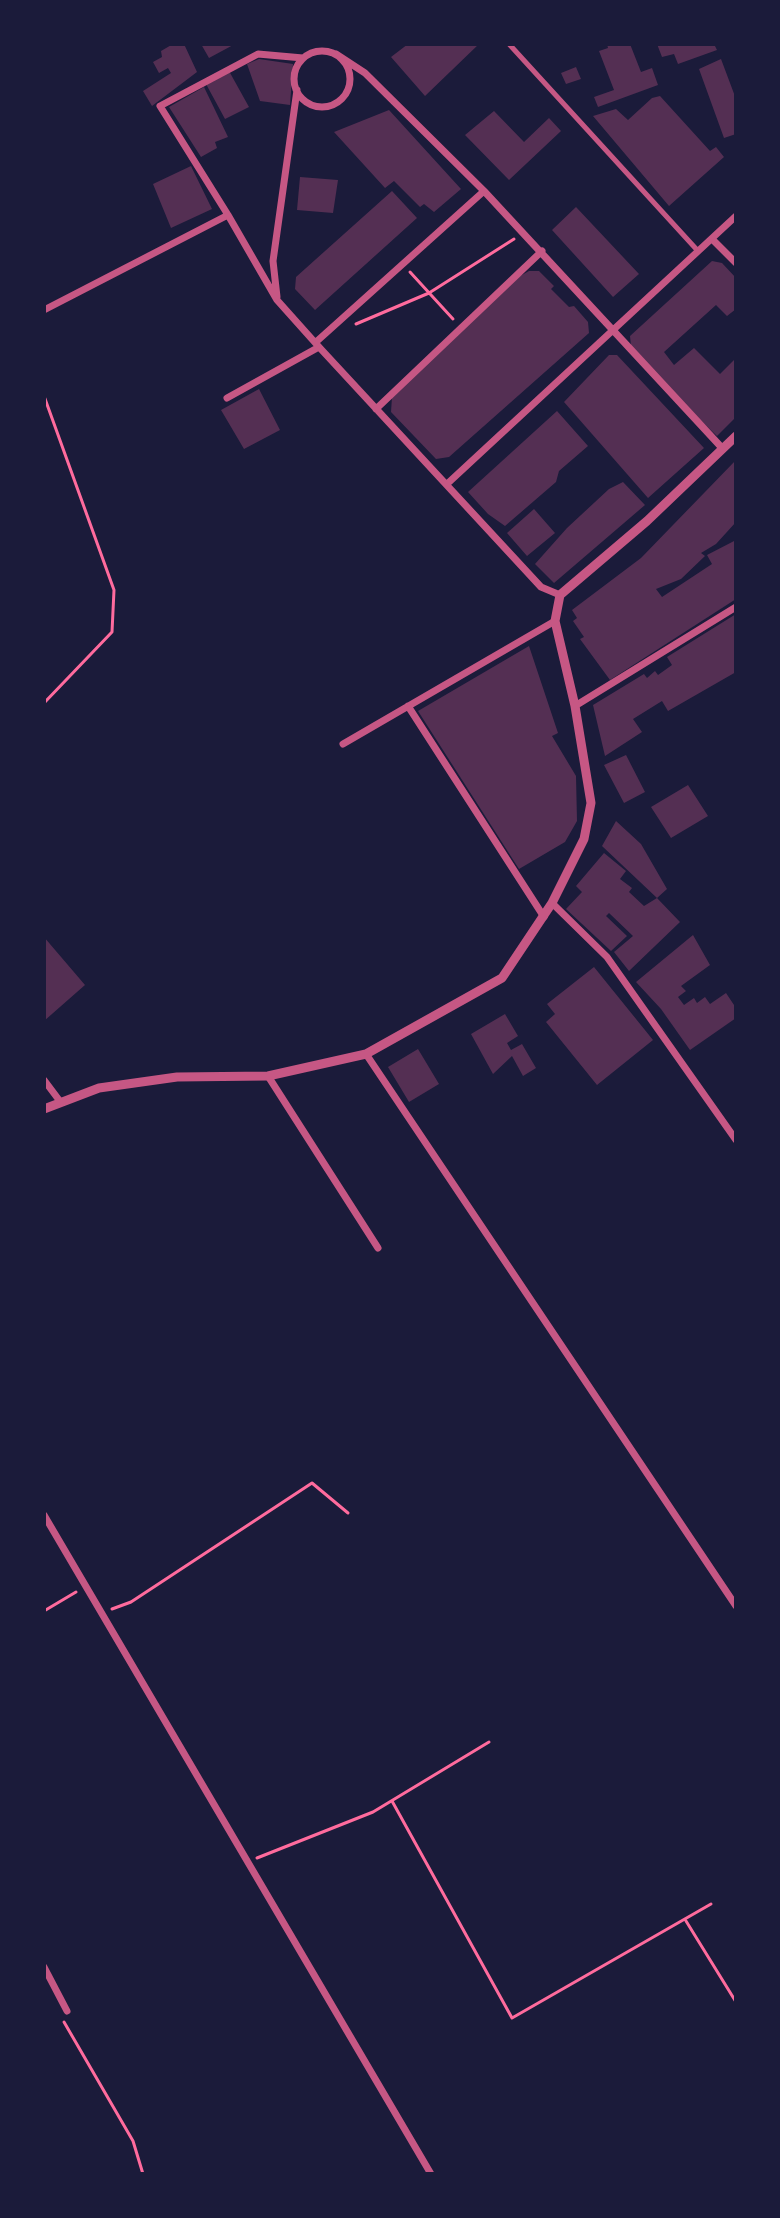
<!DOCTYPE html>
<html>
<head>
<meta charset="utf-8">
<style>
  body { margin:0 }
  #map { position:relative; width:780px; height:2218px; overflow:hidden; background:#1b1b3a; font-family:"Space Grotesk",sans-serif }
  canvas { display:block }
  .frame { position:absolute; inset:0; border:46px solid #1b1b3a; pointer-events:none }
</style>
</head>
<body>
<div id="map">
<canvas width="780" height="2218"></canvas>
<div class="frame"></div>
</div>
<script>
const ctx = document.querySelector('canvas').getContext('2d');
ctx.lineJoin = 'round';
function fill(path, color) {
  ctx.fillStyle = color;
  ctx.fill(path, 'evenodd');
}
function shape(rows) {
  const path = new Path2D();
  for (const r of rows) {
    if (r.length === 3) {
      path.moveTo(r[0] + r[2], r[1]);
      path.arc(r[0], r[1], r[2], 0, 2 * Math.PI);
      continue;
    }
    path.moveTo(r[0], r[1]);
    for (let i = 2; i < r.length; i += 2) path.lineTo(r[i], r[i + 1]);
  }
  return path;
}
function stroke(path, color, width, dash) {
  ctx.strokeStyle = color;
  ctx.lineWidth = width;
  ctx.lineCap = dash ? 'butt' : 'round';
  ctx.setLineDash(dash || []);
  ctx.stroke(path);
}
fill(shape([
  [173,44,184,44,197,72,152,106,143,91,171,73,168,68,159,73,153,62,162,57,161,51],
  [201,44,235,44,209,58],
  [408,44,479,44,425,96,391,57],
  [607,44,630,44,641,72,652,68,658,85,598,107,594,97,614,90,599,51,608,48],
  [657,44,714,44,717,50,678,64,674,54,662,57],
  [259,59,293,64,290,105,260,101,247,64],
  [721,59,736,99,736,134,724,138,699,69],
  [576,67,581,79,566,84,561,73],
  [229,71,249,107,225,119,206,84],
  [204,87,228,137,215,142,217,148,201,157,169,107],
  [660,96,710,151,716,147,724,157,669,206,593,116,616,109,628,120,652,98],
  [389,110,461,189,434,212,424,204,420,207,394,181,385,188,334,132],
  [494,111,524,142,549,118,561,131,509,180,465,135],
  [191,166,212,209,171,228,153,184],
  [300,177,338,180,333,213,297,210],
  [392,191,417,218,315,310,295,289,296,277],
  [576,207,639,274,613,297,552,230],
  [712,261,722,263,736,278,736,309,727,316,716,305,664,352,674,365,694,348,720,374,736,358,736,417,717,436,658,379,631,346,630,336],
  [529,271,539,271,554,286,551,289,569,307,574,306,588,322,589,333,449,457,436,459,391,412,392,397,520,276],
  [609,355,617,355,704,448,648,498,564,402],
  [259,389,280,430,244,449,221,410],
  [557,411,588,446,559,471,556,482,505,526,488,514,468,492],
  [736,460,736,522,716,544,701,553,705,556,681,579,656,589,662,597,712,564,707,555,736,540,736,599,610,680,580,639,584,637,573,621,577,618,572,610,641,558],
  [623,482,645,505,554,583,535,564,567,528,609,489],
  [534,509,555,533,527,556,507,533],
  [736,614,736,672,668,711,662,701,633,719,642,732,605,756,593,705,644,674,647,678,655,671,658,675,672,665,667,657],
  [529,646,558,733,552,736,576,776,577,821,565,842,519,869,418,711],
  [626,755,645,792,624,803,604,765],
  [688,785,708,816,671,838,651,807],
  [616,821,641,844,667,889,657,898,680,922,629,971,614,952,633,936,609,913,606,916,627,936,611,951,566,909,582,892,576,886,604,853,626,871,620,879,632,888,629,892,644,906,657,898,602,846],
  [693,935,710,965,681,986,686,991,678,997,684,1005,694,998,697,1003,705,997,710,1004,726,993,736,1008,736,1018,690,1050,661,1009,636,982],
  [44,937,85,985,44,1021],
  [594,967,653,1040,597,1085,546,1022,555,1014,547,1004],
  [505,1014,518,1036,507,1043,511,1050,522,1044,536,1068,523,1076,512,1056,493,1074,471,1034],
  [418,1049,439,1084,409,1102,388,1067]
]), '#542f53');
stroke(shape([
  [410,272,453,319],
  [356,324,429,293,514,239],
  [44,396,114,590,112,632,44,703],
  [112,1609,131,1602,312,1483,348,1513],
  [44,1611,76,1592],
  [392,1801,512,2018,711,1904],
  [257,1858,373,1812,489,1742],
  [686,1921,736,2002],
  [64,2022,133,2141,143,2174]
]), '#ff6b9d', 3);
stroke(shape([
  [509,44,698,251]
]), '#c65784', 5);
stroke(shape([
  [322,79,28],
  [336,54,365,73,484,191,723,449],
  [228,215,160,106,258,54,303,58],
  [712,239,736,263],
  [277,297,273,261,297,90],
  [44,310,228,215,277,300,319,347,541,587,560,595],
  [316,342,484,191],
  [227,398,319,347],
  [376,409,542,251],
  [447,484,736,216],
  [408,706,544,917],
  [575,706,736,607],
  [343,744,555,621],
  [552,903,607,957,736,1140],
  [366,1054,736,1606],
  [268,1076,378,1248],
  [44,1080,59,1100],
  [44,1515,431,2174],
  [44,1967,67,2011]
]), '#c65784', 7);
stroke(shape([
  [44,1109,99,1088,177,1077,268,1076,366,1054,502,978,552,903,584,839,591,803,575,706,555,621,560,595,647,521,736,436]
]), '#c65784', 9);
</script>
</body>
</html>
